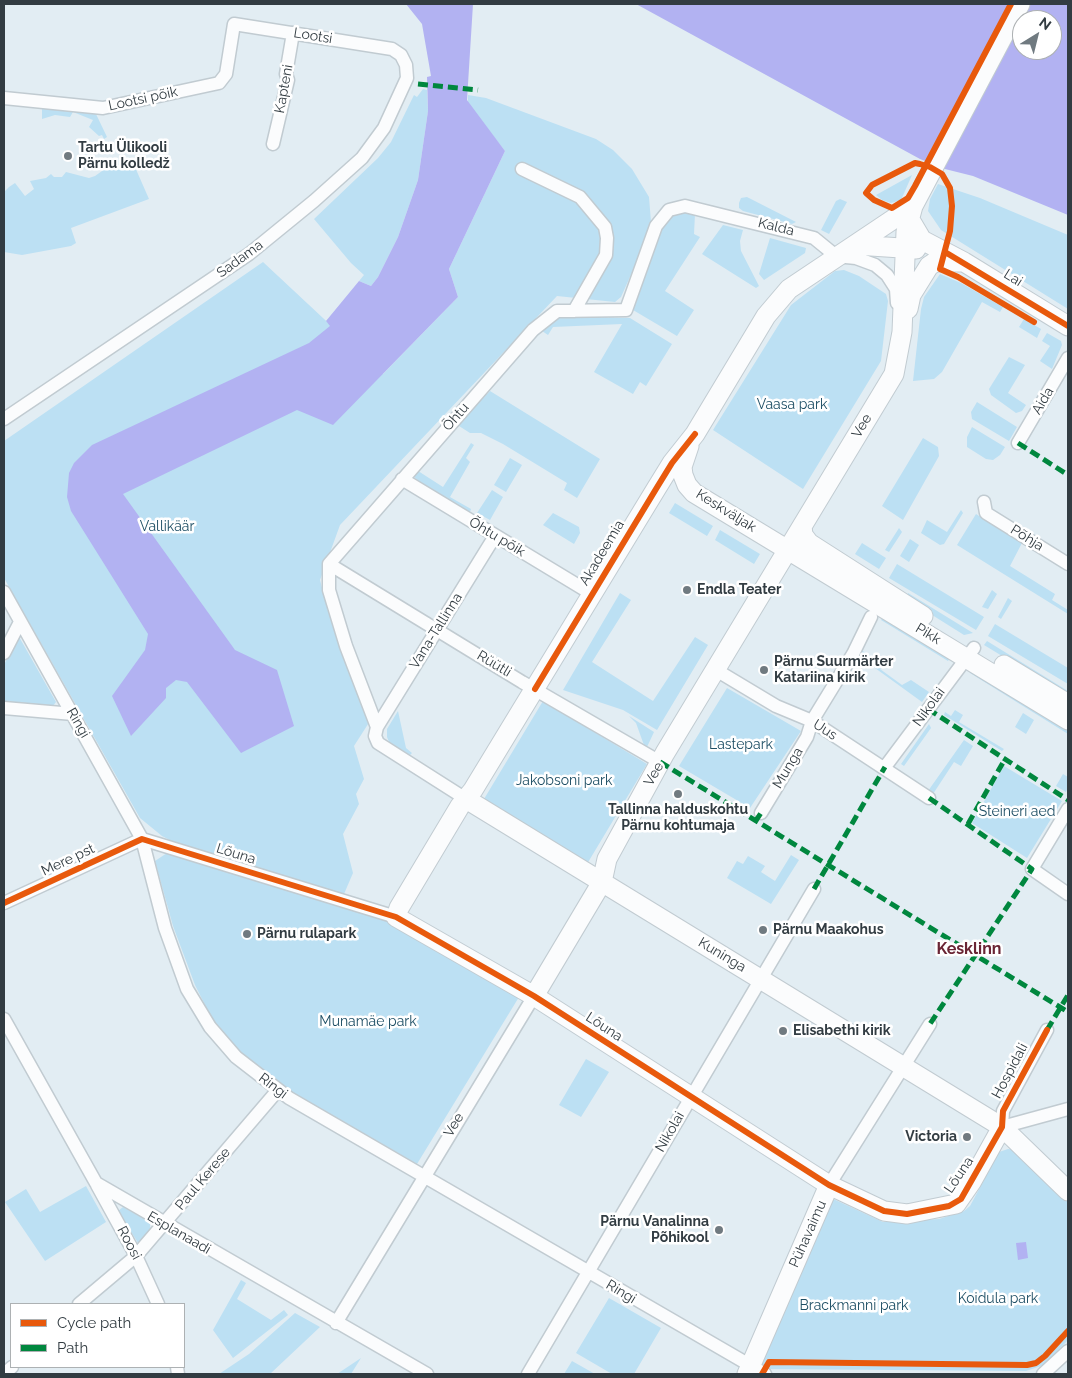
<!DOCTYPE html>
<html>
<head>
<meta charset="utf-8">
<style>
  body { margin:0 }
  #map { position:relative; width:1072px; height:1378px; overflow:hidden; background:#e2edf3; font-family:Raleway,sans-serif }
  canvas { display:block }
  .frame { position:absolute; inset:0; border:5px solid #323c42; pointer-events:none }
  .legend { position:absolute; left:10px; top:1303px; width:175px; height:65px; box-sizing:border-box; background:#fff; border:1px solid #adb1b3; margin:0; padding:6px 9px; list-style:none; font-size:15px; color:#323c42 }
  .legend li { display:flex; align-items:center; gap:10px; height:25px }
  .legend b { width:25px; border:1px solid #adb1b3 }
  .north { position:absolute; left:1012px; top:10px; width:50px; height:50px; box-sizing:border-box; background:#fff; border:1px solid #adb1b3; border-radius:50%; rotate:36deg; font-size:14px; font-weight:700; line-height:20px; text-align:center; color:#323c42 }
  .north::after { content:''; display:block; margin:auto; width:18px; height:22px; background:#707a80; clip-path:polygon(50% 0,100% 100%,50% 72%,0 100%) }
</style>
</head>
<body>
<div id="map">
<canvas width="1072" height="1378"></canvas>
<div class="frame"></div>
<ul class="legend">
<li><b style="height:6px;background:#e8590c"></b>Cycle path</li>
<li><b style="height:6px;background:#00873e"></b>Path</li>
</ul>
<div class="north">N</div>
</div>
<script>
const ctx = document.querySelector('canvas').getContext('2d');
ctx.lineJoin = 'round';
function fill(path, color) {
  ctx.fillStyle = color;
  ctx.fill(path, 'evenodd');
}
function shape(rows) {
  const path = new Path2D();
  for (const r of rows) {
    path.moveTo(r[0], r[1]);
    for (let i = 2; i < r.length; i += 2) path.lineTo(r[i], r[i + 1]);
  }
  return path;
}
function stroke(path, color, width, dash) {
  ctx.strokeStyle = color;
  ctx.lineWidth = width;
  ctx.lineCap = dash ? 'butt' : 'round';
  ctx.setLineDash(dash || []);
  ctx.stroke(path);
}
function label(font, color, halo, rows, align = 'center') {
  ctx.font = font + ' Raleway,sans-serif';
  ctx.lineWidth = 5;
  ctx.setLineDash([]);
  ctx.textBaseline = 'middle';
  ctx.strokeStyle = halo;
  ctx.fillStyle = color;
  for (const [text, x, y, turn = 0] of rows) {
    ctx.save();
    ctx.translate(x, y);
    ctx.rotate((+turn || 0) * Math.PI / 180);
    ctx.textAlign = isNaN(turn) ? turn : align;
    if (halo) ctx.strokeText(text, 0, 0);
    ctx.fillText(text, 0, 0);
    ctx.restore();
  }
}
fill(shape([
  [423,89,427,90,428,111,418,180,398,237,378,277,371,286,359,281,364,275,351,263,314,219,378,158,391,142,414,95,417,97],
  [468,95,486,98,596,139,613,150,632,169,649,197,651,222,638,259,621,297,615,302,557,296,340,525,320,580,328,611,370,721,354,746,364,779,356,794,359,804,343,834,353,873,344,894,177,844,162,836,140,818,4,578,4,441,263,262,383,374,458,297,449,269,505,151,468,104],
  [42,108,96,114,107,137,104,139,102,135,99,136,89,127,93,120,73,112,70,117,55,115,42,119],
  [131,158,149,199,71,228,76,243,71,246,22,255,4,252,4,192,9,187,15,183,25,196,34,189,30,181,46,178,51,174,54,177,62,177,66,172,89,178,95,176,119,159,122,163],
  [912,175,901,200,891,203,882,200,876,195],
  [938,184,980,198,1068,235,1068,309,941,230,928,211,930,199],
  [747,197,796,222,792,224,743,211,739,208,739,203,741,198],
  [840,199,847,202,829,234,821,230,836,201],
  [685,211,695,214,694,234,700,237,665,291,694,310,677,336,633,310,659,235,666,221,675,215],
  [723,225,743,230,740,241,741,251,759,286,756,288,702,254],
  [770,238,806,248,805,253,764,280,759,274],
  [844,270,859,276,886,294,888,301,881,361,803,489,713,430,791,305,835,271],
  [940,274,961,283,1003,307,1000,312,982,302,942,372,934,379,913,381,921,309,924,297],
  [561,316,630,318,672,344,646,386,640,382,633,394,594,372,622,324,553,327,548,335,542,331,542,327,551,319],
  [1024,319,1041,329,1037,338,1019,327],
  [1047,333,1061,341,1062,345,1052,369,1040,361,1050,346,1042,341],
  [1009,357,1025,365,1008,393,1026,405,1022,411,1016,413,991,395,989,389],
  [490,391,600,459,577,498,564,490,567,483,503,444,481,433,470,433,459,426,459,423],
  [977,402,1017,427,1009,441,972,419,971,412],
  [972,427,1005,447,1000,455,993,460,986,459,967,447,967,437],
  [923,438,938,447,939,456,903,520,882,506],
  [471,443,474,445,466,458,470,462,450,497,471,509,470,512,431,490,415,478,413,473,415,469,443,487],
  [510,458,522,465,506,492,494,485],
  [492,490,503,497,490,520,477,513],
  [675,503,713,526,707,536,669,513],
  [961,510,963,513,944,544,940,545,921,533,927,520,947,532],
  [553,513,579,527,580,533,574,544,543,525],
  [976,514,1022,543,1010,566,1055,594,1052,600,1068,610,1068,614,957,545],
  [899,528,902,532,889,552,885,550],
  [720,530,760,554,754,564,715,540],
  [910,539,919,545,909,562,900,556],
  [862,543,886,558,879,569,855,554],
  [897,564,984,617,976,630,889,578],
  [992,590,997,594,988,609,982,607],
  [620,593,631,600,592,662,653,701,695,637,708,645,657,730,623,710,563,690],
  [908,593,973,633,964,635,921,608,907,596],
  [1008,598,1012,601,1001,619,998,617],
  [883,617,950,658,948,661,881,620],
  [995,624,1068,668,1068,684,988,636],
  [18,635,56,702,53,706,4,703,4,665],
  [987,641,1068,691,1068,696,984,645],
  [861,650,884,664,880,669,902,685,911,680,929,692,922,702,857,655],
  [972,670,1068,729,1068,734,970,673],
  [727,688,801,731,750,808,679,766],
  [543,701,647,764,587,864,484,799],
  [955,710,963,715,959,722,1004,749,1002,751,944,715,945,712,951,716],
  [398,711,406,748,412,753,410,755,389,742,387,737,387,729],
  [1023,713,1034,720,1026,734,1015,727],
  [629,716,654,732,647,747,645,748,636,723],
  [929,724,931,728,904,766,901,764],
  [964,740,973,746,961,766,954,762,933,794,928,791],
  [1004,766,1062,801,1027,858,972,823],
  [1063,774,1068,777,1068,787,1066,792,1056,786],
  [167,853,391,921,519,997,417,1164,285,1088,248,1062,228,1040,209,1013,195,985,173,926,155,861],
  [791,855,799,860,771,904,727,878,737,861,743,864,748,856,765,866,761,872,775,881],
  [586,1059,609,1072,581,1117,559,1105],
  [1008,1149,1018,1150,1068,1201,1068,1340,1044,1365,1026,1371,760,1369,831,1198,883,1222,939,1219,964,1211,970,1206,999,1152],
  [86,1186,106,1222,45,1261,5,1202,26,1189,40,1212],
  [123,1207,150,1222,150,1231,138,1243,118,1211],
  [241,1280,246,1283,237,1299,271,1320,284,1310,288,1315,233,1358,213,1330],
  [609,1298,661,1328,634,1374,612,1374,576,1353],
  [295,1313,320,1327,270,1374,219,1374,249,1354],
  [361,1358,351,1374,337,1374],
  [572,1361,595,1374,564,1374]
]), '#bce0f3');
fill(shape([
  [406,4,473,4,467,100,505,151,449,269,458,297,333,425,297,410,123,494,235,650,277,670,294,726,241,753,187,682,176,680,166,688,166,698,131,736,112,696,145,650,148,634,71,511,67,497,69,473,74,463,92,445,309,343,330,326,326,321,359,281,371,286,378,277,398,237,418,180,428,111,427,77,431,76,422,24],
  [636,4,1068,4,1068,215,973,176,945,169,920,159],
  [1022,20,1052,20,1052,50,1022,50],
  [1026,1242,1028,1258,1018,1260,1016,1243]
]), '#b2b2f2');
const street = shape([
  [4,98,103,108,219,83,226,74,234,24,392,49,401,55,406,65,407,78,384,128,362,158,314,201,249,254,4,419],
  [273,144,288,80,286,74,293,33],
  [522,169,580,197,605,227,607,238,606,255,574,311],
  [1018,443,1068,358],
  [402,479,592,594],
  [984,502,986,513,1068,564],
  [329,564,522,682,660,762],
  [4,592,142,839,165,928,187,989,210,1027,236,1057,289,1098,765,1374],
  [4,653,20,622],
  [716,670,776,706,812,721,929,798],
  [4,708,73,714],
  [377,727,346,646,329,590,329,564,533,330,557,311,626,310,656,226,669,210,685,206,814,238,836,256,856,258,875,265,887,275,896,289,897,303],
  [885,767,974,648],
  [466,799,378,743,375,736,377,727,495,536],
  [1068,809,1032,869,1068,894],
  [761,813,807,737,812,721,853,654,871,617],
  [4,903,142,839,396,917],
  [4,1019,96,1183,427,1374],
  [1047,1030,1003,1111,1002,1127,1068,1109],
  [97,1185,136,1256,158,1304],
  [829,1185,930,1024],
  [79,1304,136,1256,278,1090],
  [336,1323,534,996],
  [177,1367,178,1374],
  [4,1374,12,1367],
  [528,1374,814,889],
  [1043,1374,1068,1351]
]);
const secondary = shape([
  [913,206,789,289,766,316,695,434,672,463,656,489,473,790,460,806,399,908,396,917,534,996,829,1185,884,1211,907,1214,956,1204,972,1181,1002,1127],
  [909,218,922,240,964,262,1068,326],
  [856,245,916,249],
  [908,309,911,295,929,266,935,262,961,262],
  [689,446,682,467,683,475,687,485,694,493,1068,720],
  [802,526,803,535,809,543,923,616],
  [1004,665,1068,704],
  [466,799,1002,1127,1068,1191],
  [534,996,602,882,607,859,665,753,894,374,902,332,906,232,913,206,1020,4],
  [747,1374,829,1185]
]);
stroke(street, '#c1cbd1', 15);
stroke(secondary, '#c1cbd1', 21);
stroke(street, '#fbfcfd', 12);
stroke(secondary, '#fbfcfd', 19);
stroke(shape([
  [418,84,478,90],
  [1018,443,1068,475],
  [928,709,1068,800],
  [660,762,1068,1012],
  [929,798,1032,869,930,1024],
  [755,822,761,813],
  [968,824,1005,759],
  [814,889,885,767],
  [1047,1030,1068,995]
]), '#00873e', 5, [10, 5]);
stroke(shape([
  [1011,4,915,186,908,198,892,208,874,200,866,193,872,185,915,163,920,164,930,167,942,174,950,188,952,206,950,231,940,269,958,277,1034,322],
  [945,252,1068,326],
  [535,689,656,489,672,463,695,434],
  [4,903,142,839,396,917,534,996,829,1185,884,1211,907,1214,949,1206,961,1199,1002,1127,1003,1111,1047,1030],
  [762,1374,769,1362,1027,1365,1036,1363,1045,1356,1068,1331]
]), '#e8590c', 6);
for (const [x, y, r, color] of [
  [68,156,5,"#707a80"],
  [687,590,5,"#707a80"],
  [764,670,5,"#707a80"],
  [678,794,5,"#707a80"],
  [763,930,5,"#707a80"],
  [247,934,5,"#707a80"],
  [783,1031,5,"#707a80"],
  [967,1137,5,"#707a80"],
  [719,1230,5,"#707a80"]
]) {
  const dot = new Path2D();
  dot.arc(x, y, r, 0, 2 * Math.PI);
  ctx.fillStyle = color;
  ctx.fill(dot);
  stroke(dot, '#fff', 2);
}
label('14px', '#323c42', '#fff', [
  ["Lootsi",313,36,9],
  ["Kapteni",284,89,-80],
  ["Lootsi põik",143,99,-12],
  ["Kalda",776,227,14],
  ["Sadama",240,259,-36],
  ["Lai",1013,278,32],
  ["Aida",1043,401,-59],
  ["Õhtu",456,417,-49],
  ["Vee",862,426,-59],
  ["Keskväljak",726,511,32],
  ["Õhtu põik",497,537,31],
  ["Põhja",1027,538,32],
  ["Akadeemia",602,553,-59],
  ["Vana-Tallinna",436,631,-58],
  ["Pikk",928,634,31],
  ["Rüütli",494,664,31],
  ["Nikolai",929,707,-54],
  ["Ringi",78,723,60],
  ["Uus",825,730,32],
  ["Munga",788,768,-59],
  ["Vee",654,774,-60],
  ["Lõuna",236,854,17],
  ["Mere pst",68,860,-25],
  ["Kuninga",722,955,31],
  ["Lõuna",604,1027,33],
  ["Hospidali",1010,1071,-62],
  ["Ringi",273,1086,37],
  ["Vee",454,1125,-59],
  ["Nikolai",670,1132,-60],
  ["Lõuna",959,1175,-56],
  ["Paul Kerese",203,1179,-50],
  ["Esplanaadi",179,1233,30],
  ["Pühavaimu",808,1234,-66],
  ["Roosi",129,1243,62],
  ["Ringi",621,1292,31]
]);
label('bold 14px', '#323c42', '#fff', [
  ["Tartu Ülikooli",78,148],
  ["Pärnu kolledž",78,164],
  ["Endla Teater",697,590],
  ["Pärnu Suurmärter",774,662],
  ["Katariina kirik",774,678],
  ["Tallinna halduskohtu",678,810,"center"],
  ["Pärnu kohtumaja",678,826,"center"],
  ["Pärnu Maakohus",773,930],
  ["Pärnu rulapark",257,934],
  ["Elisabethi kirik",793,1031],
  ["Victoria",957,1137,"right"],
  ["Pärnu Vanalinna",709,1222,"right"],
  ["Põhikool",709,1238,"right"]
], 'left');
label('14px', '#1d4e64', '#fff', [
  ["Vaasa park",792,405],
  ["Vallikäär",167,527],
  ["Lastepark",741,745],
  ["Jakobsoni park",564,781],
  ["Steineri aed",1017,812],
  ["Munamäe park",368,1022],
  ["Koidula park",998,1299],
  ["Brackmanni park",854,1306]
]);
label('bold 16px', '#6a2535', '#fff', [
  ["Kesklinn",969,949]
]);
</script>
</body>
</html>
